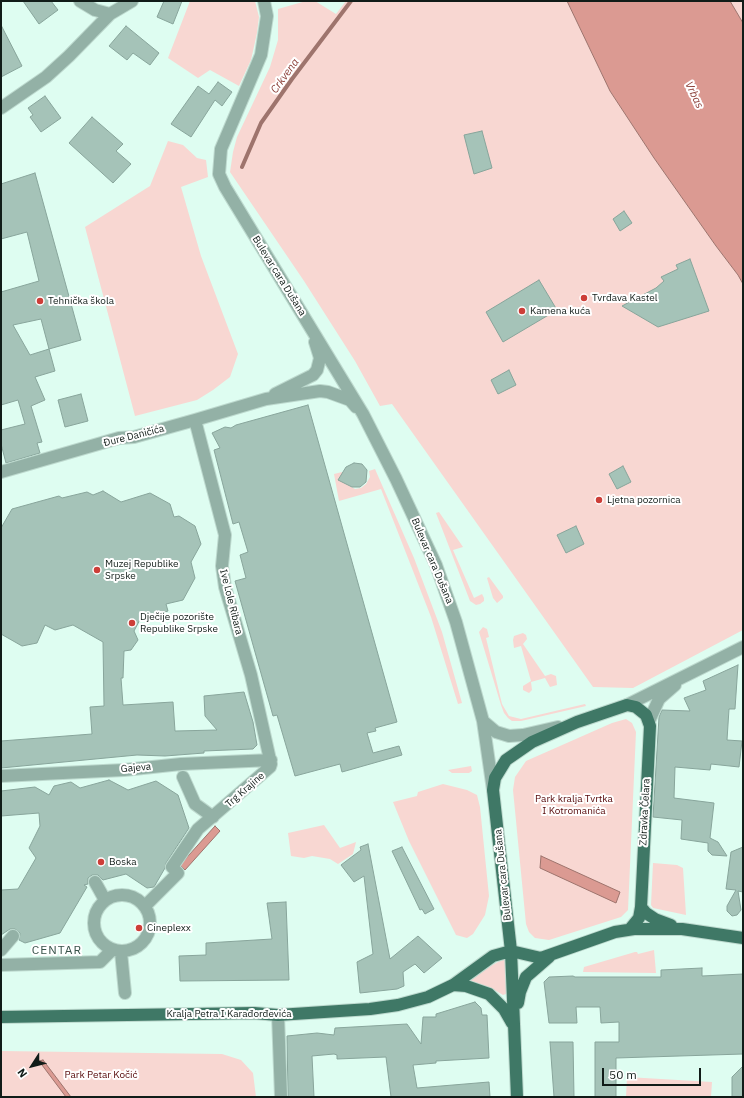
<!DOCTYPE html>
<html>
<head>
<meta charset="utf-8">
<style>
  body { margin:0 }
  #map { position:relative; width:744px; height:1098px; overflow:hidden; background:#defdf1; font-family:"IBM Plex Sans",sans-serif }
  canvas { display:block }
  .frame { position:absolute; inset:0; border:2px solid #111c18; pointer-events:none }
  .north { position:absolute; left:12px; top:1046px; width:40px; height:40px; -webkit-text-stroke:3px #fff; paint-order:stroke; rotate:234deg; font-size:11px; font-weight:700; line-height:16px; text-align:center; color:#111c18 }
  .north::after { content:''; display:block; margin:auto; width:14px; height:18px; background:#111c18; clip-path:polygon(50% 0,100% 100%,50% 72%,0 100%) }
  .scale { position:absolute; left:602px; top:1068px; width:99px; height:18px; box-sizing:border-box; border:2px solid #111c18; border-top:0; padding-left:5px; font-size:12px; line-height:14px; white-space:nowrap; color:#111c18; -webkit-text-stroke:3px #fff; paint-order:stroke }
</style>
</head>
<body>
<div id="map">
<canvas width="744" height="1098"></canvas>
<div class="frame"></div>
<div class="north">N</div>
<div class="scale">50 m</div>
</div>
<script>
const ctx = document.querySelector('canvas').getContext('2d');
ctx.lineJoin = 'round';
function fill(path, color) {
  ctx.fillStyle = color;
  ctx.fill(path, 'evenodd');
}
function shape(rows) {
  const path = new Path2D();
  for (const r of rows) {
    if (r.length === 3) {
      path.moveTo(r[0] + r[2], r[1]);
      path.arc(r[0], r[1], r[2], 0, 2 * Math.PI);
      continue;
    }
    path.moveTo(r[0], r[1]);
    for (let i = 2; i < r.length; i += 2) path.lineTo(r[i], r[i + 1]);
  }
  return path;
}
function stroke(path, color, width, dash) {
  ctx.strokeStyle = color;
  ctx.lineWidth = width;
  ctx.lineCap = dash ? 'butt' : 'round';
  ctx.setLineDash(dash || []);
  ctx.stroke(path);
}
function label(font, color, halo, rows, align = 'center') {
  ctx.font = font + ' "IBM Plex Sans",sans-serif';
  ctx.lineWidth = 4;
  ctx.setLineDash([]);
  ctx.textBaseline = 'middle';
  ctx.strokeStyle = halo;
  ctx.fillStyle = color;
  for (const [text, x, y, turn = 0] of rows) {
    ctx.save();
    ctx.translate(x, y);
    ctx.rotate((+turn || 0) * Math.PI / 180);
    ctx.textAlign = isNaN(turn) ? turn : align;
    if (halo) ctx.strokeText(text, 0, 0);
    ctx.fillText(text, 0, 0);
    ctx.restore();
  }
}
fill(shape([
  [190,1,255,1,259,17,257,33,251,60,239,86,210,70,198,78,168,58],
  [306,1,315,1,336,14,346,1,567,1,610,91,654,158,716,246,738,275,743,284,743,630,633,688,593,687,392,404,380,406,355,361,304,281,230,172,233,152,237,137,270,67,278,40,278,9],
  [730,1,743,1,743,23],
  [168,141,183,145,197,158,206,160,208,177,181,187,201,256,238,354,230,377,213,390,197,400,135,416,85,227,150,186],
  [375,469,414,558,442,632,462,703,458,704,431,617,381,489,339,501,334,474,342,472,344,482,355,489,361,488,366,484,370,477,369,471],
  [439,512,463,547,453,550,474,598,482,594,484,598,484,601,480,604,476,605,470,601,436,513],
  [489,577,503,596,503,598,497,603,493,598,487,578],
  [483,627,487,629,489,637,486,638,502,704,509,716,521,719,585,704,586,706,521,721,512,721,508,718,504,713,501,705,479,632],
  [523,633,526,635,527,639,523,644,545,676,551,674,556,676,557,685,550,687,545,678,531,682,532,690,529,693,523,690,523,686,531,681,521,646,514,648,513,640,514,636],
  [626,719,632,723,636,732,628,910,621,917,549,940,535,938,529,932,526,924,513,790,515,777,526,761,612,723],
  [471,766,472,771,469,773,452,773,448,770],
  [443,784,467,790,477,795,480,807,489,896,485,915,473,934,467,938,456,935,409,841,393,802,417,796,418,792],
  [324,825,340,848,356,842,353,854,338,864,330,859,312,856,304,858,291,856,288,833],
  [653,863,677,865,683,868,686,915,653,908,651,905],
  [654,950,656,973,583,972,584,967,635,952,637,952,638,954],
  [505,958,507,960,508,991,506,994,503,995,491,988,471,982,470,980,475,975],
  [1,1051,222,1054,241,1060,253,1073,256,1097,1,1097],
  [627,1077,712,1082,711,1097,626,1097]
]), '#f8d7d2');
const water = shape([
  [567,1,730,1,743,23,743,284,738,275,716,246,654,158,610,91,567,1],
  [215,826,220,831,185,870,180,865,215,826],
  [541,856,620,892,616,903,540,868,541,856],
  [43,1060,71,1097,66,1097,39,1061,43,1060]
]);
fill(water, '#db9a92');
stroke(water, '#9e746d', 1);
stroke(shape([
  [242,167,261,123,292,79,351,1]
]), '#9e746d', 4);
const building = shape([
  [23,1,51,1,58,10,39,24,23,1],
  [164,1,182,1,173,24,157,17,164,1],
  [1,25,22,66,1,77,1,25],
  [126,26,159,53,150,65,133,53,127,60,109,46,126,26],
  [218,82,232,92,222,106,215,100,191,137,171,124,198,86,209,94,218,82],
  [45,96,61,118,41,132,30,117,33,115,28,108,45,96],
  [92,117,123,144,116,151,131,164,113,183,69,143,92,117],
  [482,131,492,168,474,174,464,135,482,131],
  [35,173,81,340,49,349,41,319,13,325,30,355,49,349,55,371,35,377,45,400,31,406,42,442,37,443,40,453,6,463,1,444,1,430,25,424,18,400,1,405,1,292,39,281,27,232,1,239,1,184,35,173],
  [624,211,632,223,620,231,613,219,624,211],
  [690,259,709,311,658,327,622,306,656,288,664,281,661,277,678,269,676,265,690,259],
  [539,280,557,310,503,342,486,312,539,280],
  [509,370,516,385,498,394,491,380,509,370],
  [81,394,88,421,65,427,58,400,81,394],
  [308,405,397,722,375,728,376,731,367,733,373,753,399,746,402,755,342,772,340,764,295,776,277,715,273,716,235,581,246,578,240,555,248,552,239,522,233,524,214,450,220,448,212,433,225,427,231,428,236,425,308,405],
  [354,463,362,464,367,470,366,482,360,487,352,487,338,480,346,467,354,463],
  [623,466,631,482,617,489,609,474,623,466],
  [103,491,121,502,150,493,170,504,174,517,179,516,195,526,201,544,191,562,195,578,183,600,166,604,168,611,152,616,144,612,134,631,138,640,131,650,124,651,123,678,121,678,123,705,173,702,175,731,217,730,205,716,204,696,244,692,253,722,257,745,253,749,204,751,204,753,165,756,137,755,1,768,1,741,92,734,90,707,104,706,103,642,73,625,55,630,45,625,37,643,22,646,1,634,1,528,12,509,59,496,62,498,87,492,93,495,103,491],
  [576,526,584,544,566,553,557,535,576,526],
  [738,665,735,709,729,709,727,740,742,741,739,767,711,764,710,770,675,767,674,798,714,803,710,838,718,842,727,856,712,855,708,851,708,843,681,839,682,820,653,817,659,717,662,710,690,711,684,698,706,690,703,681,738,665],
  [109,780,128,790,156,781,178,795,189,828,166,863,165,868,154,887,147,888,126,874,103,880,98,875,92,875,88,878,88,884,84,885,87,887,60,933,25,943,19,940,20,933,15,929,10,929,1,935,1,890,18,889,36,858,29,848,40,826,39,813,1,816,1,791,35,787,49,795,54,786,71,782,80,788,109,780],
  [368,844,390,959,418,936,442,958,424,973,415,964,403,972,404,986,397,989,360,993,357,962,373,954,364,876,354,882,341,865,361,850,360,847,368,844],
  [402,847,434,909,425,914,422,909,420,910,392,851,402,847],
  [743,847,743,892,738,891,741,910,737,915,732,916,727,911,727,906,736,890,726,889,731,852,743,847],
  [286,902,289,980,180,981,179,956,206,955,206,943,272,939,267,903,286,902],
  [702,968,702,976,743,974,743,1054,616,1058,616,1097,595,1097,595,1042,619,1042,619,1022,601,1023,600,1007,576,1007,577,1023,549,1023,544,982,549,977,573,976,575,977,661,977,661,970,702,968],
  [475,1002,481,1008,482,1015,487,1015,489,1058,436,1061,436,1063,413,1065,417,1088,489,1082,490,1097,391,1097,386,1057,337,1059,337,1055,334,1054,312,1056,314,1097,288,1097,287,1036,317,1033,334,1035,335,1028,407,1024,421,1044,423,1017,436,1017,436,1014,475,1002],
  [550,1042,573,1042,574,1097,554,1097,550,1042],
  [743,1066,743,1097,732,1097,732,1077,743,1066]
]);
fill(building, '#a5c3b8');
stroke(building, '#88a59b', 1);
const minor = shape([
  [80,1,95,10,110,14],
  [264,1,267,16,261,55,221,149,219,174,225,187,363,414,396,479,436,565,456,622,483,721,493,790],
  [1,108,46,77,69,56,110,14,132,1],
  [275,394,313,375,317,370,320,358,315,342],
  [1,472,119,438,134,437,195,420,266,399,320,391,328,392,350,400,356,407],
  [627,705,743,647],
  [483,721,496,732,509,736,523,735,558,727],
  [649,721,659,699,675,685],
  [1,776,124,770,181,764,271,760],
  [183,777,195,804,213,817],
  [95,882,105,900],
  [122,923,28],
  [145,906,178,873,172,867,198,829,270,767,271,764,251,675,225,587,222,566,225,535,195,420],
  [1,950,13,936],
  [121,952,125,993],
  [1,965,100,962,112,950],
  [278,1015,281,1097]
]);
const major = shape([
  [641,907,646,913,655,919,671,925],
  [453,985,466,986,489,994,504,1009,512,1023],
  [518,1003,520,992,526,977,549,957],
  [1,1017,254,1013,278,1015,370,1009,398,1005,428,997,453,985,493,956,511,951,541,958,615,932,634,929,682,929,743,938],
  [517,1097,511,951,493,790,495,778,506,760,532,742,577,722,627,705,636,707,646,715,650,726,641,907,639,918,630,929]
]);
stroke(minor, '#bdd9ce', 14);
stroke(major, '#bdd9ce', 14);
stroke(minor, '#93b1a6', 12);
stroke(major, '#3f7866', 12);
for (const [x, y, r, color] of [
  [584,298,4,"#cd3e38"],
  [40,301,4,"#cd3e38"],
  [522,311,4,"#cd3e38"],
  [599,500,4,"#cd3e38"],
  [97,570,4,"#cd3e38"],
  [132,623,4,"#cd3e38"],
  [101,862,4,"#cd3e38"],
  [139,928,4,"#cd3e38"]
]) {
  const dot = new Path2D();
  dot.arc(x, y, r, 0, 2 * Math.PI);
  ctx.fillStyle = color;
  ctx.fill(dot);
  stroke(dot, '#fff', 1.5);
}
label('10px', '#111c18', '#fff', [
  ["Bulevar cara Dušana",279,276,58],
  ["Đure Daničića",134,436,-14],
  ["Bulevar cara Dušana",432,561,67],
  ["Ive Lole Ribara",231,602,76],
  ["Gajeva",136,768,-5],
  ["Trg Krajine",245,790,-41],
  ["Zdravka Čelara",645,812,-87],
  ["Bulevar cara Dušana",503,875,-96],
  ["Kralja Petra I Karađorđevića",229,1014]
]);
label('10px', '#111c18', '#fff', [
  ["Tvrđava Kastel",592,298],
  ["Tehnička škola",48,301],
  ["Kamena kuća",530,311],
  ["Ljetna pozornica",607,500],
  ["Muzej Republike",105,564],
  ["Srpske",105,576],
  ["Dječije pozorište",140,617],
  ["Republike Srpske",140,629],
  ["Boska",109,862],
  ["Cineplexx",147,928]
], 'left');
label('10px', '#560809', '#fff', [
  ["Park kralja Tvrtka",574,799],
  ["I Kotromanića",574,811],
  ["Park Petar Kočić",101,1075]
]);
label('italic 11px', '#8a3c35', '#fff', [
  ["Crkvena",285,76,-54],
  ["Vrbas",694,95,64]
]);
ctx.letterSpacing = '1px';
label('12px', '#375249', '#fff', [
  ["CENTAR",57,951]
]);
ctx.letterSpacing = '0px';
</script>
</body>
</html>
